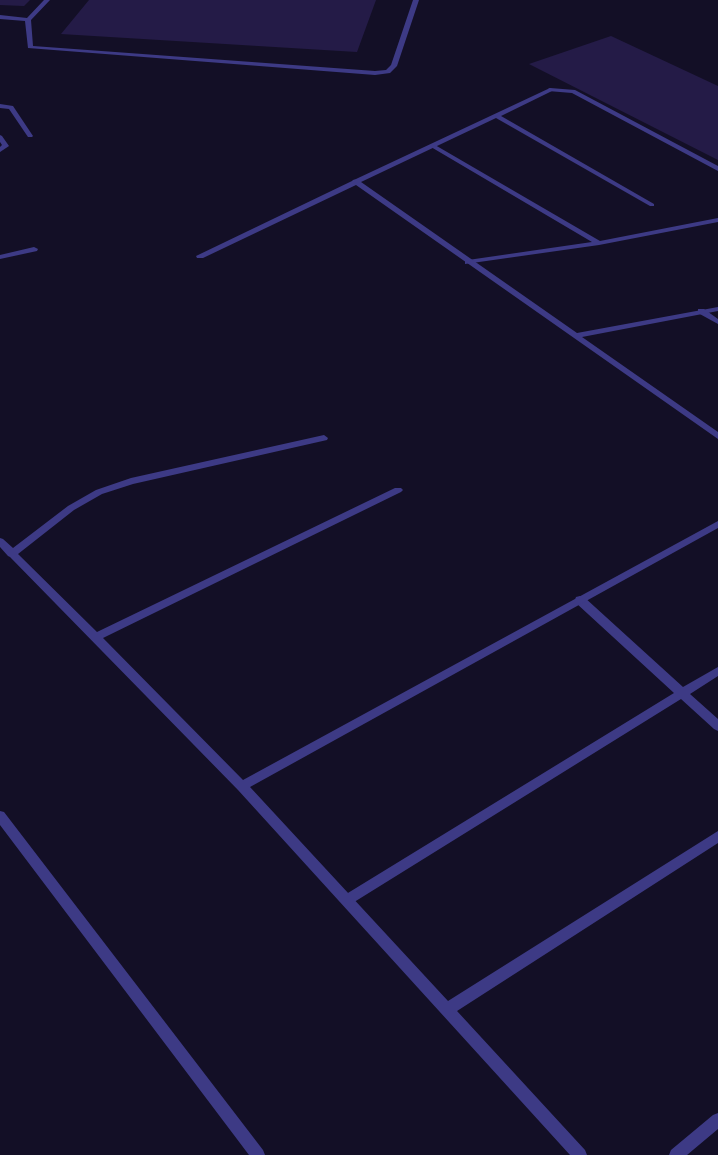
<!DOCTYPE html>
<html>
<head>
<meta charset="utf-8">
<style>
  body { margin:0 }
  canvas { display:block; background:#130f26 }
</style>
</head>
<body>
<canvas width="718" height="1155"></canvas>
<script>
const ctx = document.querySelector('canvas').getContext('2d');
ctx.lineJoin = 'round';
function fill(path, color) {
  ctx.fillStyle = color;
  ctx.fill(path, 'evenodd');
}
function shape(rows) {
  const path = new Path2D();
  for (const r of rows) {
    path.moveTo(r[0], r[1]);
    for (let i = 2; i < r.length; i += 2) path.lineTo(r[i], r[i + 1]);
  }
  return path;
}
fill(shape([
  [0,0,30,0,24,6,0,5],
  [89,0,376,0,357,52,61,34],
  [611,36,718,86,718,160,529,64]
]), '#241b47');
fill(shape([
  [44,0,50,0,31,20,33,46,375,71,386,70,391,65,413,0,419,0,397,66,390,73,375,75,28,48,25,21,0,19,0,15,27,18,44,0],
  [550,88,575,90,718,166,718,171,572,93,548,91,548,89,550,88],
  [0,104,13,106,33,136,32,137,28,137,9,109,0,108,0,104],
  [0,135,2,136,9,146,0,152,0,147,2,145,0,142,0,135],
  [431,145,435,145,600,241,718,218,718,222,599,245,465,264,465,260,468,260,592,242,431,147,431,145],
  [34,247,38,249,37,251,0,259,0,255,34,247],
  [698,309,704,309,718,319,718,324,698,313,698,309],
  [580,596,584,597,683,687,718,667,718,676,690,694,718,719,718,731,714,729,681,699,351,904,347,906,343,904,341,900,343,896,674,693,576,603,575,600,576,597,580,596],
  [0,811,4,812,263,1150,265,1155,249,1155,0,825,0,811],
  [718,1113,718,1129,687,1155,669,1155,671,1150,713,1115,718,1113]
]), '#3d3a85');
fill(shape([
  [550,88,552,89,552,91,501,116,654,204,654,206,650,206,496,118,361,182,577,333,718,307,718,311,582,337,718,432,718,439,356,185,203,258,197,258,196,256,352,181,353,180,356,179,550,88],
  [324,435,328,438,327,440,133,484,102,494,74,510,18,554,97,632,395,488,401,488,403,490,401,492,103,638,243,780,718,521,718,528,250,787,448,1001,718,831,718,843,457,1011,585,1150,587,1155,570,1155,238,790,10,557,8,556,0,547,0,538,3,539,13,548,68,506,96,490,131,478,324,435]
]), '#3d3a85');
</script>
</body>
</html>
